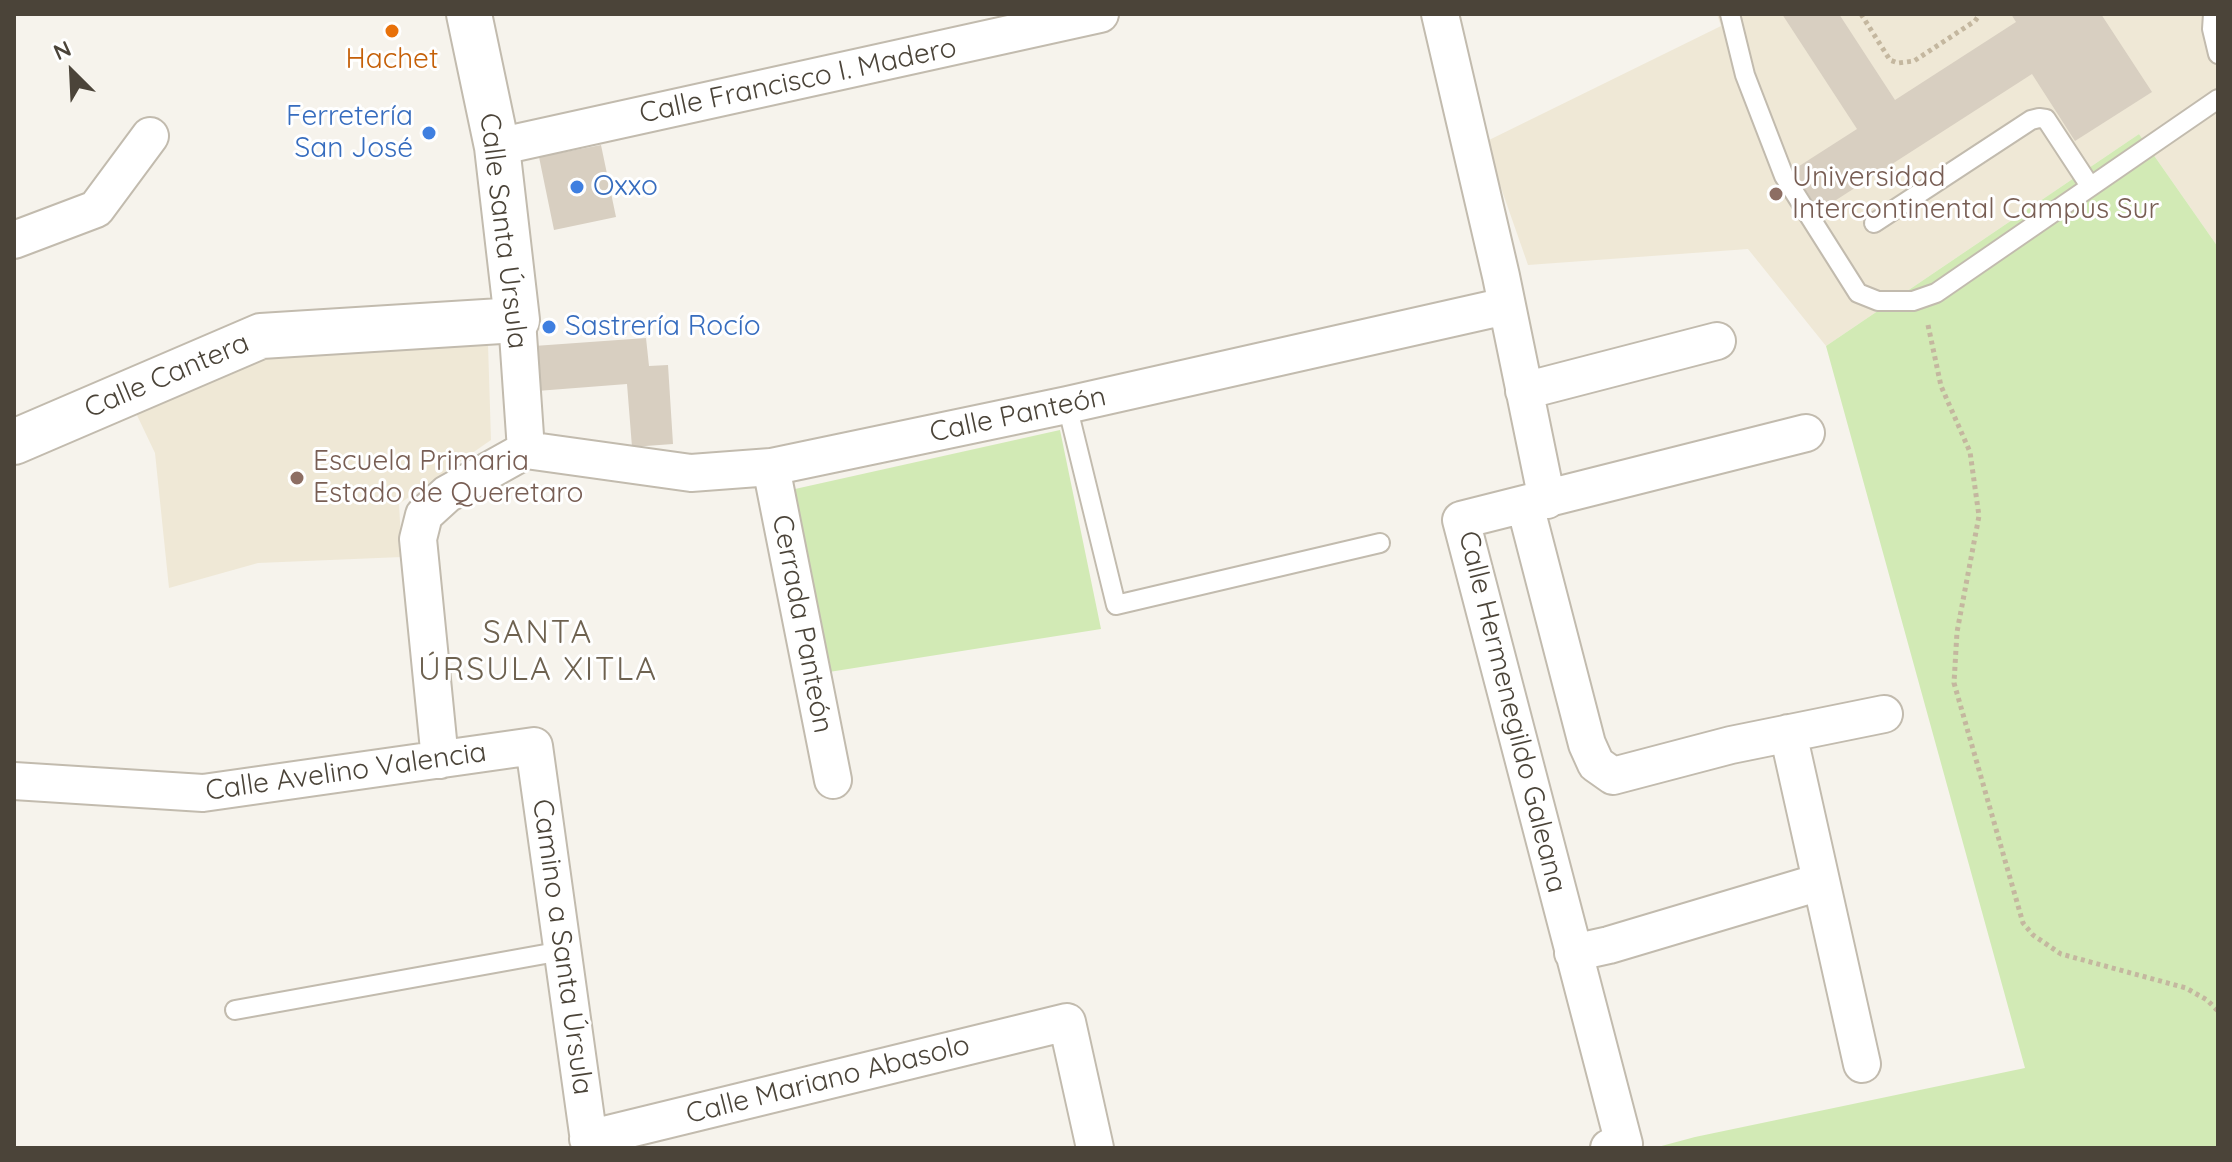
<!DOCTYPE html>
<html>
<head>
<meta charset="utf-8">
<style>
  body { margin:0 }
  #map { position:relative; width:2232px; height:1162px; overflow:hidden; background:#f6f3ec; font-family:Quicksand,sans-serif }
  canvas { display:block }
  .frame { position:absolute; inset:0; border:16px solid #4b4439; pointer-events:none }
  .north { position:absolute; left:32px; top:32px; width:80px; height:80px; -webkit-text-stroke:6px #fff; paint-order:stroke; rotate:336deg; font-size:22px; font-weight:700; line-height:32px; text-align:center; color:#4b4439 }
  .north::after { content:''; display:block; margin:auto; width:28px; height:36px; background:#4b4439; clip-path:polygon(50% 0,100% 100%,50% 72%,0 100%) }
</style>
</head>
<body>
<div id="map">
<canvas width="2232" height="1162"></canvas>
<div class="frame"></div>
<div class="north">N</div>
</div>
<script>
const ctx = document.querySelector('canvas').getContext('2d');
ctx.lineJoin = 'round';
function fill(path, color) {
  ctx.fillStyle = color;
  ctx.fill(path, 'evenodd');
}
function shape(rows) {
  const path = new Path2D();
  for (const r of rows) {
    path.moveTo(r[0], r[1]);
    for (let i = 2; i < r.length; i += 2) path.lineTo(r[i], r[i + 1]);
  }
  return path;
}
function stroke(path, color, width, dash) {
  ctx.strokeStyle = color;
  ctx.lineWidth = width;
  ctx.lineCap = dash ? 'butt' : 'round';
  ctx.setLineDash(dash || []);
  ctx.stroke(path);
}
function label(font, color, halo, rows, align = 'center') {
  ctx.font = font + ' Quicksand,sans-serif';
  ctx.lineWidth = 6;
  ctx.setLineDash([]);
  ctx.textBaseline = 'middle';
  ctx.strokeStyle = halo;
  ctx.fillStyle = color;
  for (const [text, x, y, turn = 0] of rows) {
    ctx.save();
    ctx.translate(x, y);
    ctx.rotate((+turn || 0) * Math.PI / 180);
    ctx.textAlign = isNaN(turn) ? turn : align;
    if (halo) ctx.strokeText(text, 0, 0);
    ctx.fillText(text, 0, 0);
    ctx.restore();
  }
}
fill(shape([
  [1717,14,2218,14,2218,247,2139,134,1826,346,1748,249,1528,265,1485,142,1721,26],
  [488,344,491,440,399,504,402,557,258,563,169,588,155,453,134,409,268,347]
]), '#efe8d6');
fill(shape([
  [2139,134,2218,247,2218,1148,1654,1148,1695,1137,2025,1068,1826,346],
  [1060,430,1101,629,829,672,786,491]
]), '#d2eab5');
fill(shape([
  [1782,14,1839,14,1895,100,2016,22,2011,14,2101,14,2152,92,2075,141,2032,74,1819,211,1793,170,1857,129],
  [601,145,616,217,554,230,539,157],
  [646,338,649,366,668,365,673,444,632,447,627,384,537,391,534,346]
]), '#d8cfc1');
const service = shape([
  [1730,14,1745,75,1784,176,1858,293,1878,301,1913,301,1936,293,2218,99],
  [2213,14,2212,29,2218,54],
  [1874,223,2031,120,2039,118,2046,119,2090,186],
  [1067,405,1116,605,1380,543],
  [235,1010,562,951]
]);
const minor = shape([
  [1440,14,1501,276,1547,500],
  [497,147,1100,14],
  [14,240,96,209,150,136],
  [517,320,526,450],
  [1524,391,1717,341],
  [526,450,691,473,771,467,1067,405,1506,306],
  [771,467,833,780],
  [1525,505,1587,744,1596,764,1613,776,1731,745,1884,714],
  [1788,733,1862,1064],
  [440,760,418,539,424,515,447,494,526,450],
  [14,781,203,793,534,746,590,1148],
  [1573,953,1609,945,1820,882],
  [588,1139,1067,1022,1095,1148],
  [1609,1148,1624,1144,1461,520,1806,433]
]);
const tertiary = shape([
  [14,442,261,336,517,320,497,147,469,14]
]);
stroke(service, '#c2bbae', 22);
stroke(minor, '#c2bbae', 40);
stroke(tertiary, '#c2bbae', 48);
stroke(shape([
  [1861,14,1890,60,1898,63,1914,61,1975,21,1980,14],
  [1928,325,1941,386,1970,452,1979,516,1957,632,1954,683,2023,923,2033,935,2061,954,2186,988,2207,1000,2218,1011]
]), '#c4b79f', 5, [4, 4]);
stroke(service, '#fff', 18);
stroke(minor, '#fff', 36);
stroke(tertiary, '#fff', 44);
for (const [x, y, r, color] of [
  [392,31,8,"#e8710a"],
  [429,133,8,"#3f7fe0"],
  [577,187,8,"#3f7fe0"],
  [1776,194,8,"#8d6e63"],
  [549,327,8,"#3f7fe0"],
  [297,478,8,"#8d6e63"]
]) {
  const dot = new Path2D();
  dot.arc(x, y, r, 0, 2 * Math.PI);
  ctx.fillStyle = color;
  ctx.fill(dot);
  stroke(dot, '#fff', 3);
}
label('28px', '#c56008', '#fff', [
  ["Hachet",392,60]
]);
label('28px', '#4b4439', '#fff', [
  ["Calle Francisco I. Madero",798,81,-12],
  ["Calle Santa Úrsula",503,231,83],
  ["Calle Cantera",167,376,-23],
  ["Calle Panteón",1018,415,-12],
  ["Cerrada Panteón",802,624,79],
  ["Calle Hermenegildo Galeana",1512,712,76],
  ["Calle Avelino Valencia",346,772,-8],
  ["Camino a Santa Úrsula",562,947,82],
  ["Calle Mariano Abasolo",828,1080,-14]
]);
label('28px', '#366cbe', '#fff', [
  ["Ferretería",413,117,"right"],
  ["San José",413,149,"right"],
  ["Oxxo",593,187],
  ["Sastrería Rocío",565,327]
], 'left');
label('28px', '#785e54', '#fff', [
  ["Universidad",1792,178],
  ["Intercontinental Campus Sur",1792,210],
  ["Escuela Primaria",313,462],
  ["Estado de Queretaro",313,494]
], 'left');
ctx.letterSpacing = '2px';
label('32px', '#6e6250', '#fff', [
  ["SANTA",538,633],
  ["ÚRSULA XITLA",538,670]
]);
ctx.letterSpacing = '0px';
</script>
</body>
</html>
